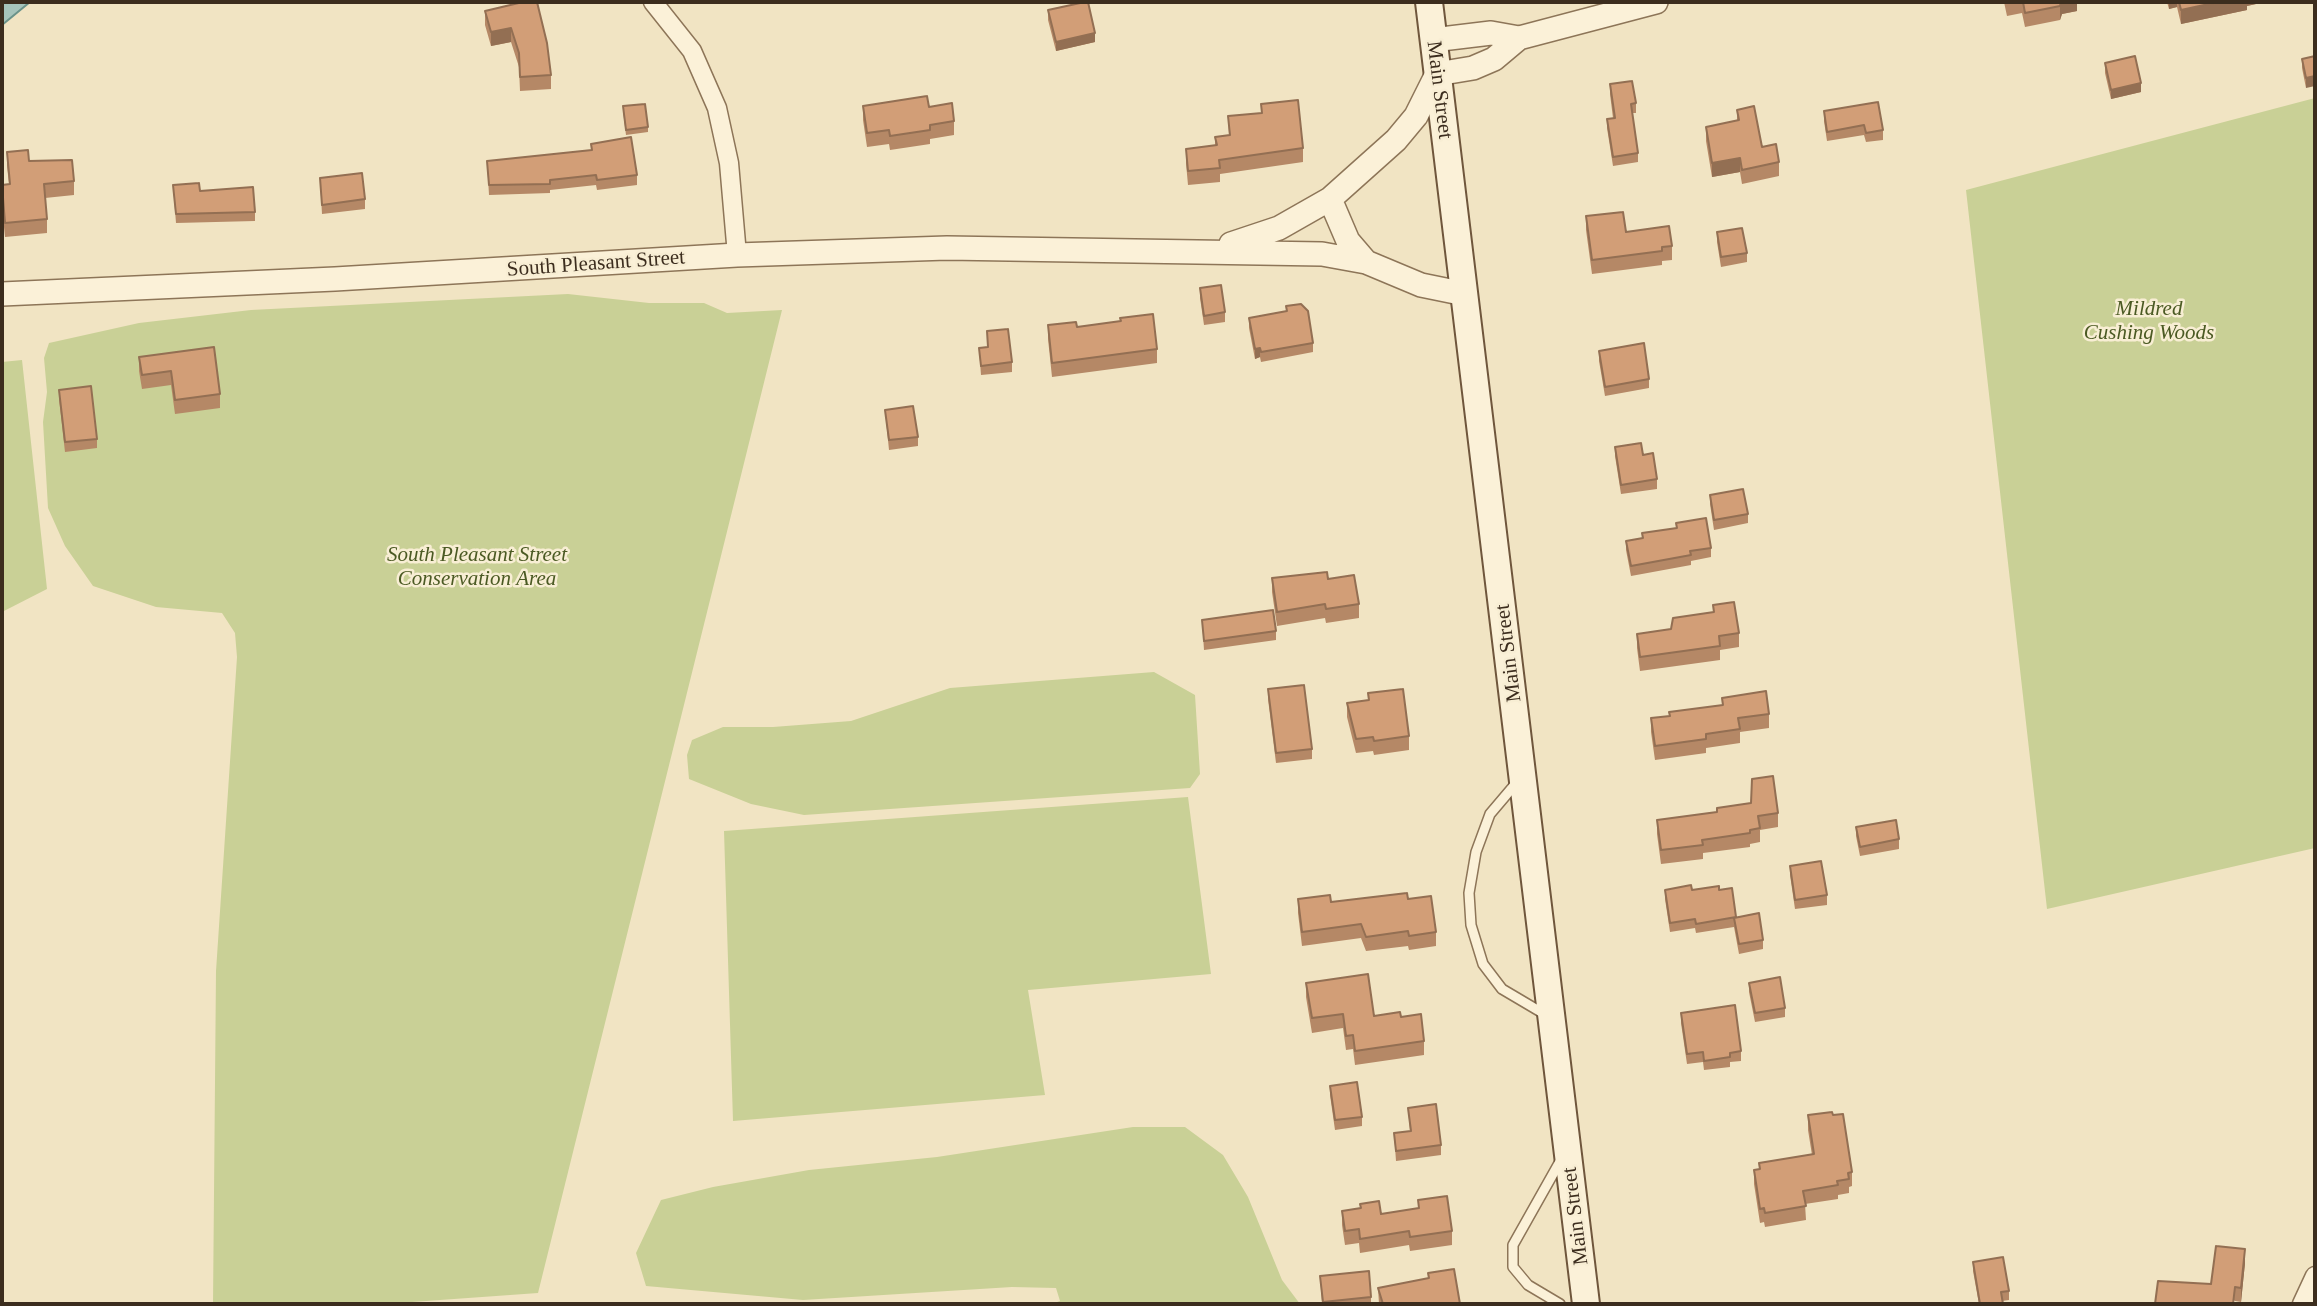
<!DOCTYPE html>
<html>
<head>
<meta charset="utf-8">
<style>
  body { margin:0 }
  #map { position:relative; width:2317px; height:1306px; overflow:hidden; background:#f1e4c3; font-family:"Times New Roman",serif }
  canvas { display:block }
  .frame { position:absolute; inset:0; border:4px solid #3c2d1e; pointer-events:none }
</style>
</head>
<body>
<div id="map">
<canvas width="2317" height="1306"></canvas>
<div class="frame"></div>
</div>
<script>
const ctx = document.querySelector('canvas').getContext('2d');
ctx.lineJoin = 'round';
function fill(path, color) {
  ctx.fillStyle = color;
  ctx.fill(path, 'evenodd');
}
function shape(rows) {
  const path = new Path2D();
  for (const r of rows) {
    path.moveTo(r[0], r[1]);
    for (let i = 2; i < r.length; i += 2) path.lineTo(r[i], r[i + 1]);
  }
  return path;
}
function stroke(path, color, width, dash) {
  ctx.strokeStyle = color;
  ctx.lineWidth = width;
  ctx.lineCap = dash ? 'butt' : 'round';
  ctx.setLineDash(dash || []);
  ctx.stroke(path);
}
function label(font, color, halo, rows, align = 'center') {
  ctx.font = font + ' "Times New Roman",serif';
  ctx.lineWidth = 5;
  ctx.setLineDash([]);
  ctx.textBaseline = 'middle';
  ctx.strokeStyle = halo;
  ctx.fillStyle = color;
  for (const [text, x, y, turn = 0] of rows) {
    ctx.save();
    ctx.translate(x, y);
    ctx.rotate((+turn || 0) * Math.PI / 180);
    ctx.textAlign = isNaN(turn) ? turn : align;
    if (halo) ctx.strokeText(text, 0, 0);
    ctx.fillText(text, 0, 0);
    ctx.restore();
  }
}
fill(shape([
  [2315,98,2315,848,2047,909,1966,190],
  [568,294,649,303,704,303,727,313,782,310,538,1293,384,1304,213,1304,216,971,237,657,235,633,222,613,156,607,93,586,65,546,48,508,43,422,47,392,44,358,49,343,139,323,251,310],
  [22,360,47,589,2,612,2,362],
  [1154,672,1195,695,1200,774,1190,788,804,815,751,804,689,779,687,755,692,740,723,727,773,727,851,721,950,688],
  [1188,797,1211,974,1028,990,1045,1095,733,1121,724,831],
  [1133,1127,1185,1127,1223,1155,1248,1197,1282,1280,1300,1304,1051,1304,1060,1301,1056,1288,1012,1287,803,1300,646,1286,636,1253,661,1200,713,1187,809,1170,937,1157]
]), '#c9d096');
const water = shape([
  [2,2,30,2,2,25,2,2]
]);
fill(water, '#a6c4bb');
stroke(water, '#6b938a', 2);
const service = shape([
  [1518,781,1490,814,1476,852,1469,893,1471,925,1483,964,1502,989,1546,1015],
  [1560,1304,1528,1285,1513,1267,1513,1245,1562,1158]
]);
const minor = shape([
  [653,2,692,51,717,108,729,163,737,255],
  [2302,1304,2315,1276]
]);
const tertiary = shape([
  [1433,40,1491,33,1519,38,1656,2],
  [1330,199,1348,241,1366,262],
  [1231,244,1279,228,1330,199,1396,140,1416,116,1437,74,1473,68,1494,59,1519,38],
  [2,294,335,279,737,255,947,248,1322,254,1366,262,1421,285,1465,294]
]);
const secondary = shape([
  [1429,2,1586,1304]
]);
stroke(service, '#8d7558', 12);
stroke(minor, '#8d7558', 21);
stroke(tertiary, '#8d7558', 26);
stroke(secondary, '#6f563c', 30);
stroke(service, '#fbf1d8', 9);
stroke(minor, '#fbf1d8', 18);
stroke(tertiary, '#fbf1d8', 23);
stroke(secondary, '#fbf1d8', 26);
fill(shape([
  [2004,2,2077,2,2077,11,2062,14,2060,20,2025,27,2022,13,2007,16],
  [2167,2,2265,2,2247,6,2247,10,2181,24,2177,7,2169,9],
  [1048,10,1095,42,1056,51,1048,20],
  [485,11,547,43,551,75,551,89,520,91,519,67,511,42,491,46,485,25],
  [2315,56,2306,88,2302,68,2302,59],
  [2105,63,2141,92,2111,99,2105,73],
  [1610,84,1636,103,1636,113,1632,113,1638,153,1638,162,1613,166,1607,128,1607,119,1613,118,1610,94],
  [1261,104,1303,148,1303,162,1220,174,1220,182,1188,185,1186,163,1186,149,1215,145,1215,137,1229,136,1228,116,1261,113],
  [863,106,929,107,954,121,954,135,930,139,930,144,890,150,889,144,867,147,863,120],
  [1737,110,1762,147,1779,162,1779,176,1742,184,1740,172,1712,177,1706,141,1706,127,1737,121],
  [623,111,648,127,648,132,626,135],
  [1824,111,1883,130,1883,140,1866,142,1864,135,1827,141,1824,121],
  [591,144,637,175,637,185,597,190,596,185,550,190,550,193,489,195,487,161,591,150],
  [7,152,74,181,74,195,45,198,47,219,47,233,5,237,2,207,2,185,9,184,7,166],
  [320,178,365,199,365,209,322,214],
  [173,185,200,191,255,212,255,221,176,223],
  [1586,216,1626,232,1672,246,1672,260,1662,261,1662,265,1592,274,1586,230],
  [1717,232,1747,253,1747,262,1721,267,1717,242],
  [1200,288,1225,312,1225,322,1204,325,1200,298],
  [1286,306,1313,343,1313,352,1261,362,1260,357,1255,359,1249,328,1249,318,1286,311],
  [1048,325,1077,327,1157,349,1157,363,1052,377,1048,339],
  [987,331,1012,362,1012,372,981,375,979,348,987,347],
  [1599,351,1649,379,1649,388,1605,396,1599,361],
  [139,357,220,394,220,408,175,414,171,385,142,389,139,371],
  [59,390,97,439,97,448,65,452,59,399],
  [885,410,918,437,918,446,889,450],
  [1615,447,1643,455,1657,479,1657,489,1621,494,1615,456],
  [1710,495,1748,514,1748,523,1714,530,1710,504],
  [1676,523,1711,548,1711,557,1691,561,1691,565,1631,576,1626,550,1626,541,1642,538,1642,533,1676,528],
  [1272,578,1328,579,1359,604,1359,618,1326,623,1325,618,1277,626,1272,592],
  [1713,605,1739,633,1739,647,1720,650,1720,660,1640,671,1637,648,1637,634,1671,629,1713,612],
  [1202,620,1276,631,1276,640,1204,650],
  [1268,689,1312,749,1312,759,1276,763,1268,699],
  [1368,693,1409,736,1409,750,1374,755,1373,751,1356,753,1347,717,1347,703,1368,700],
  [1722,698,1769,714,1769,728,1740,732,1740,743,1706,748,1706,753,1655,760,1651,732,1651,718,1669,716,1669,712,1722,705],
  [1717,808,1778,813,1778,827,1760,830,1760,842,1750,844,1750,847,1703,853,1703,859,1661,864,1657,834,1657,820,1717,812],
  [1856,827,1899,839,1899,849,1860,856,1856,836],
  [1790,866,1827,895,1827,905,1795,909,1790,875],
  [1665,890,1719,890,1736,917,1763,940,1763,949,1739,954,1734,927,1696,933,1695,928,1670,932,1665,899],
  [1298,899,1331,902,1408,899,1436,932,1436,946,1409,950,1408,946,1366,951,1361,938,1302,946,1298,913],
  [1306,983,1374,1016,1401,1017,1424,1041,1424,1055,1355,1065,1353,1049,1346,1050,1343,1028,1312,1033,1306,997],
  [1749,983,1785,1008,1785,1017,1755,1022,1749,992],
  [1681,1013,1741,1051,1741,1061,1730,1062,1730,1067,1704,1070,1703,1062,1687,1064,1681,1023],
  [1330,1086,1362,1117,1362,1126,1335,1130,1330,1095],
  [1408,1108,1441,1145,1441,1155,1396,1161,1394,1133,1410,1131],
  [1808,1115,1833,1115,1852,1172,1852,1186,1849,1187,1849,1193,1838,1195,1838,1199,1805,1204,1806,1220,1765,1227,1764,1222,1760,1223,1754,1184,1754,1170,1759,1169,1759,1163,1812,1155,1808,1130],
  [1418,1200,1452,1231,1452,1245,1410,1251,1409,1245,1360,1253,1359,1243,1345,1245,1342,1225,1342,1211,1360,1208,1360,1204,1381,1214,1418,1208],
  [1973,1262,2009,1291,2009,1300,2002,1301,2003,1304,1979,1304,1973,1271],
  [2245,1263,2241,1302,2235,1301,2211,1284],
  [1428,1273,1460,1304,1379,1304,1378,1288,1428,1278],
  [1320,1276,1371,1297,1371,1304,1322,1304]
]), '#b58866');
fill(shape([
  [2061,2,2077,2,2077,11,2062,14,2060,20,2060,6],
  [2169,2,2177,2,2177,7,2169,9],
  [2218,2,2265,2,2247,6,2247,10,2181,24,2181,10],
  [511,28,511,42,491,46,491,32],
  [1095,33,1095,42,1056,51,1056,42],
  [2315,76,2315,86,2306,88,2306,78],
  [2141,83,2141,92,2111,99,2111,90],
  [1740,158,1740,172,1712,177,1712,163],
  [1260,348,1260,357,1255,359,1255,349],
  [2245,1249,2245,1263,2241,1302,2241,1288]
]), '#936f53');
const building = shape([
  [523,2,537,2,547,43,551,75,520,77,519,53,511,28,491,32,485,11,523,2],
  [1085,2,1088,2,1095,33,1056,42,1048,10,1085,2],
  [2023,2,2061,2,2060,6,2025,13,2023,2],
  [2179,2,2218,2,2181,10,2179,2],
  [2135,56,2141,83,2111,90,2105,63,2135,56],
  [2315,56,2315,76,2306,78,2302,59,2315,56],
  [1632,81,1636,103,1631,104,1638,153,1613,157,1607,119,1615,118,1610,84,1632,81],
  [927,96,929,107,952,103,954,121,930,125,930,130,890,136,889,130,867,133,863,106,927,96],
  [1298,100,1303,148,1219,160,1220,168,1188,171,1186,149,1217,145,1215,137,1230,135,1228,116,1262,113,1261,104,1298,100],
  [1878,102,1883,130,1866,133,1864,125,1827,132,1824,111,1878,102],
  [645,104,648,127,626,130,623,106,645,104],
  [1754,106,1762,147,1776,144,1779,162,1742,170,1740,158,1712,163,1706,127,1739,120,1737,110,1754,106],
  [631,137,637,175,597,180,596,175,550,180,550,184,489,185,487,161,592,150,591,144,631,137],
  [28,150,29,161,72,160,74,181,44,184,47,219,5,223,2,185,10,184,7,152,28,150],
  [362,173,365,199,322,205,320,178,362,173],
  [199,183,200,191,253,187,255,212,176,214,173,185,199,183],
  [1623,212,1626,232,1669,226,1672,246,1662,247,1662,251,1592,260,1586,216,1623,212],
  [1742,228,1747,253,1721,257,1717,232,1742,228],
  [1221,285,1225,312,1204,316,1200,288,1221,285],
  [1301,304,1308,311,1313,343,1261,352,1260,348,1255,349,1249,318,1287,311,1286,306,1301,304],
  [1153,314,1157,349,1052,363,1048,325,1076,322,1077,327,1121,321,1120,318,1153,314],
  [1008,329,1012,362,981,366,979,348,988,347,987,331,1008,329],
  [1644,343,1649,379,1605,387,1599,351,1644,343],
  [214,347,220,394,175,400,171,371,142,375,139,357,214,347],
  [91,386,97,439,65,442,59,390,91,386],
  [913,406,918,437,889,440,885,410,913,406],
  [1641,443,1643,455,1653,453,1657,479,1621,485,1615,447,1641,443],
  [1743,489,1748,514,1714,520,1710,495,1743,489],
  [1706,518,1711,548,1690,551,1691,555,1631,566,1626,541,1643,538,1642,533,1677,528,1676,523,1706,518],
  [1327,572,1328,579,1354,575,1359,604,1326,609,1325,604,1277,612,1272,578,1327,572],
  [1734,602,1739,633,1719,636,1720,646,1640,657,1637,634,1671,629,1673,618,1714,612,1713,605,1734,602],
  [1273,610,1276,631,1204,641,1202,620,1273,610],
  [1304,685,1312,749,1276,753,1268,689,1304,685],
  [1403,689,1409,736,1374,741,1373,737,1356,739,1347,703,1369,700,1368,693,1403,689],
  [1766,691,1769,714,1738,718,1740,729,1706,734,1706,739,1655,746,1651,718,1670,716,1669,712,1723,705,1722,698,1766,691],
  [1773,776,1778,813,1758,816,1760,828,1750,830,1750,833,1702,840,1703,845,1661,850,1657,820,1717,812,1717,808,1751,803,1752,779,1773,776],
  [1896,820,1899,839,1860,847,1856,827,1896,820],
  [1821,861,1827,895,1795,900,1790,866,1821,861],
  [1691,885,1692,890,1719,886,1719,890,1732,888,1736,917,1696,924,1695,919,1670,923,1665,890,1691,885],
  [1407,893,1408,899,1431,896,1436,932,1409,936,1408,931,1366,937,1361,924,1302,932,1298,899,1330,895,1331,902,1407,893],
  [1759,913,1763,940,1739,944,1734,918,1759,913],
  [1368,974,1374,1016,1400,1012,1401,1017,1421,1014,1424,1041,1355,1051,1353,1035,1346,1036,1343,1014,1312,1018,1306,983,1368,974],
  [1780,977,1785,1008,1755,1013,1749,983,1780,977],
  [1735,1005,1741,1051,1730,1053,1730,1057,1704,1061,1703,1052,1687,1054,1681,1013,1735,1005],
  [1357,1082,1362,1117,1335,1120,1330,1086,1357,1082],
  [1436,1104,1441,1145,1396,1151,1394,1133,1411,1131,1408,1108,1436,1104],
  [1832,1112,1833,1115,1843,1114,1852,1172,1848,1173,1849,1179,1837,1181,1838,1185,1803,1191,1806,1206,1765,1213,1764,1208,1760,1209,1754,1170,1760,1169,1759,1163,1814,1154,1808,1115,1832,1112],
  [1447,1196,1452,1231,1410,1237,1409,1231,1360,1239,1359,1229,1345,1231,1342,1211,1361,1208,1360,1204,1379,1201,1381,1214,1419,1208,1418,1200,1447,1196],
  [2216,1246,2245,1249,2241,1288,2235,1287,2233,1304,2155,1304,2158,1281,2211,1284,2216,1246],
  [2003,1257,2009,1291,2001,1292,2003,1304,1980,1304,1973,1262,2003,1257],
  [1454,1269,1460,1304,1383,1304,1378,1288,1429,1278,1428,1273,1454,1269],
  [1369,1271,1371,1297,1323,1302,1320,1276,1369,1271]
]);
fill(building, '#d29e77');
stroke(building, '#936f53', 2);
label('21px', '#3c2d1e', '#f8eed4', [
  ["Main Street",1439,90,83],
  ["South Pleasant Street",596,264,-4],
  ["Main Street",1509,653,-97],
  ["Main Street",1576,1216,-97]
]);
label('italic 21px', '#4b5a23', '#f8eed4', [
  ["Mildred",2149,309],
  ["Cushing Woods",2149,333],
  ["South Pleasant Street",477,555],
  ["Conservation Area",477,579]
]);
</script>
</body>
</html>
